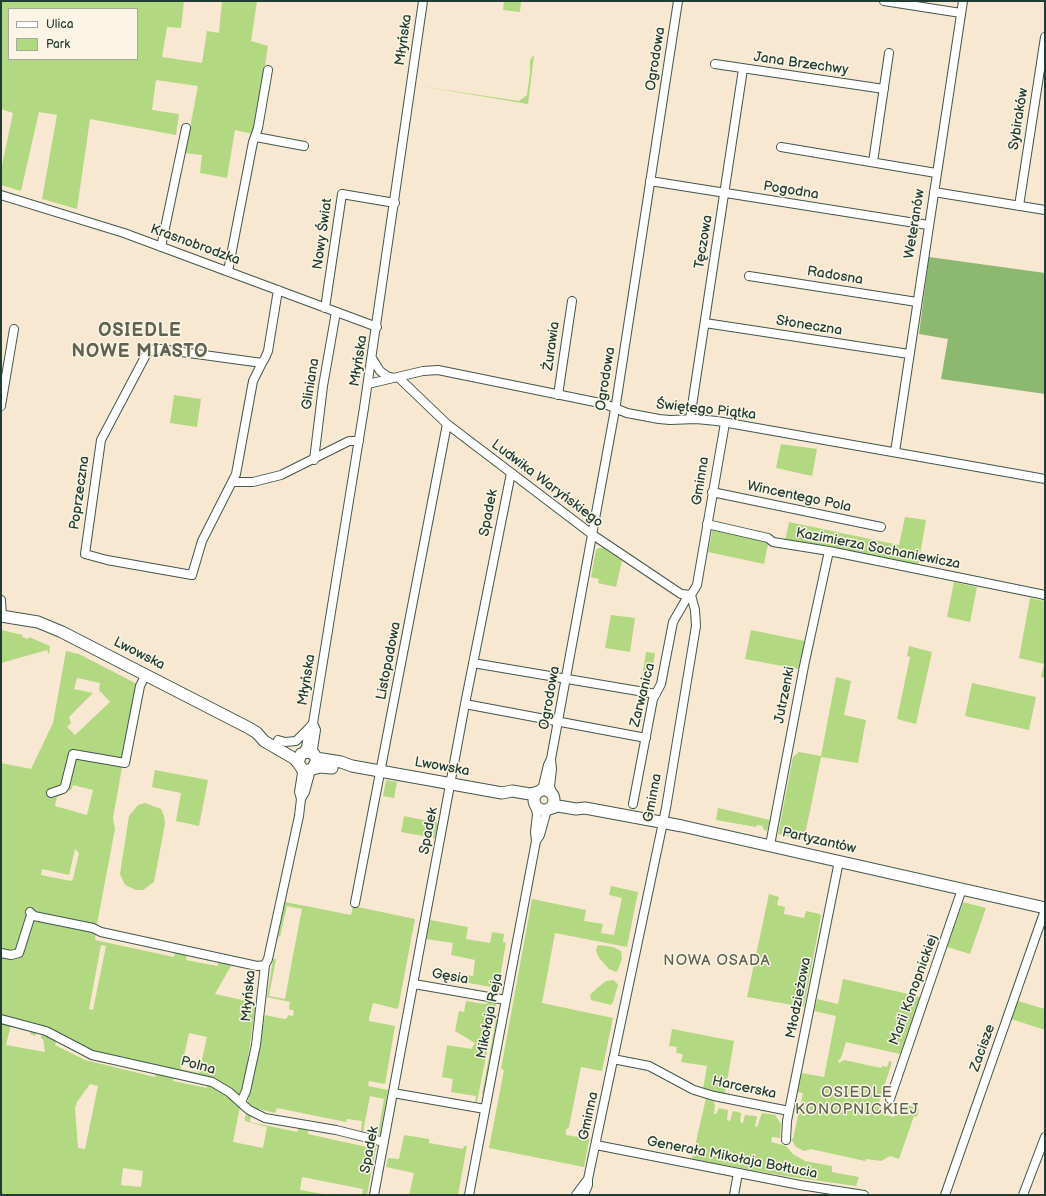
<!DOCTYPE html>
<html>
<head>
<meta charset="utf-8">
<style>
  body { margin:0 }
  #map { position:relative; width:1046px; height:1196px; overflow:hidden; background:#f8e8d1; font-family:"Balsamiq Sans",sans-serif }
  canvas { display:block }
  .frame { position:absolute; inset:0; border:2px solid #1f3d34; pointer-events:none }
  .legend { position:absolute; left:8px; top:8px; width:130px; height:52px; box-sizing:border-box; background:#fcf5e5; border:1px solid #a4ab9e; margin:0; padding:5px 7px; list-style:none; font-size:12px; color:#1f3d34 }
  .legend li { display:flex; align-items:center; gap:8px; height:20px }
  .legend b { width:20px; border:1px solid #a4ab9e }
</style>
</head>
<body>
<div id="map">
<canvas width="1046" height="1196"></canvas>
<div class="frame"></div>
<ul class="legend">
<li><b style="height:5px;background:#fff"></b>Ulica</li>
<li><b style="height:11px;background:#b2d881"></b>Park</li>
</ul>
</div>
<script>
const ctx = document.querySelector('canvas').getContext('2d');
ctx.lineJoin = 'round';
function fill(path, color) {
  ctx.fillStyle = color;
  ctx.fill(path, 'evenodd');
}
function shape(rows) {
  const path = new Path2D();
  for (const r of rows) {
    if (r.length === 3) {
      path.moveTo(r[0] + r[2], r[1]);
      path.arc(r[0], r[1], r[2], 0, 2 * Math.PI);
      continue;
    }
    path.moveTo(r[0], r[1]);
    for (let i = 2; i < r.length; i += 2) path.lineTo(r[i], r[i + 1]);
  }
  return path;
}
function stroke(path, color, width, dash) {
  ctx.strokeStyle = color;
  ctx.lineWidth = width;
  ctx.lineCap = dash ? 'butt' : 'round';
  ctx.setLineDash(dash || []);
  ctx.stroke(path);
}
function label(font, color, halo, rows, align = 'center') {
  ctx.font = font + ' "Balsamiq Sans",sans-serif';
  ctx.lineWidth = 3;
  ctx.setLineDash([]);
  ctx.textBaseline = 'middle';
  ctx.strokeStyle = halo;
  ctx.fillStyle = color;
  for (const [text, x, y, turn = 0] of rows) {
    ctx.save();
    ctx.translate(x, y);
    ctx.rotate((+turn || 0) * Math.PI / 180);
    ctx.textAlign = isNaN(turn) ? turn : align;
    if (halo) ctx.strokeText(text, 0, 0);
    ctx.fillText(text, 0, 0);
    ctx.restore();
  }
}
fill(shape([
  [1,1,184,1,181,28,167,27,162,57,202,63,207,31,219,33,222,1,257,1,251,41,268,46,256,125,252,134,235,130,227,178,200,173,202,155,185,153,198,86,156,80,152,110,179,114,176,135,90,119,77,209,42,199,57,115,39,112,21,191,1,185,1,170,13,113,1,109],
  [9,9,137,9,137,59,9,59],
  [504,1,521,1,520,12,503,10],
  [534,55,528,104,420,86,519,101,527,95,530,73,530,60],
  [174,395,201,399,197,427,170,423],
  [781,444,817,449,812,476,776,468],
  [905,517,926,520,918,566,785,541,789,522,899,545],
  [713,528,767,540,768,544,764,564,708,552],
  [599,548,603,548,622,561,616,587,598,583,599,579,591,577,596,550],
  [954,582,977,587,970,622,947,617],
  [1030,598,1045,601,1045,678,1041,677,1044,664,1019,658],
  [611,615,635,618,630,652,605,648],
  [1,630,23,635,22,637,28,639,29,637,50,646,49,655,47,650,1,663],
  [751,630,805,641,798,669,745,659],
  [909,646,932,652,916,724,897,719,910,657,907,656],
  [66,651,79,654,137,684,113,818,115,829,97,924,95,940,174,957,175,952,187,955,186,960,217,966,219,961,232,964,215,994,256,1003,243,1091,233,1142,263,1148,267,1127,245,1121,245,1116,249,1114,251,1116,250,1122,297,1132,299,1127,308,1128,308,1134,371,1148,373,1143,377,1143,367,1195,362,1195,363,1189,302,1177,300,1190,329,1195,1,1195,1,763,31,769,53,723],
  [77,678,100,683,99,690,110,702,75,735,67,727,71,723,69,717,93,693,74,689],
  [73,785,93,790,87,815,55,806,57,797,71,790],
  [75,849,79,853,73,879,71,881,41,875,42,869,69,875],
  [101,945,106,946,93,1010,89,1009],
  [11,1025,31,1030,30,1034,35,1036,37,1031,41,1033,41,1038,43,1039,45,1052,6,1045],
  [189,1033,207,1037,199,1073,181,1069],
  [57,1041,86,1056,156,1073,155,1077,85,1060,55,1045],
  [174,1076,208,1084,207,1088,173,1081],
  [90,1084,98,1086,85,1149,78,1148,75,1108,77,1102],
  [123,1168,143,1171,141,1187,121,1185],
  [646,652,655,653,650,684,648,686,641,685],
  [836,677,851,681,844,715,866,720,858,763,821,757,804,840,778,834,793,757,799,752,821,756],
  [972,683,1036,697,1029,730,965,716],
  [155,770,208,780,199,826,176,821,181,793,152,787],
  [386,780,397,782,394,798,383,796],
  [145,803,161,809,164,816,165,824,154,882,143,890,136,890,125,885,120,874,129,816,138,805],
  [718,808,770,820,767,831,763,829,763,826,757,825,756,827,716,820],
  [404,816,438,823,435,838,401,832],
  [611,886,638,892,627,947,555,933,542,1003,613,1018,602,1071,581,1067,569,1127,566,1130,566,1135,584,1138,585,1134,590,1135,584,1167,489,1148,504,1070,501,1069,532,899,586,910,584,921,603,924,601,933,614,935,622,898,609,895],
  [769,894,779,897,777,905,785,907,784,914,804,918,806,911,820,914,821,916,804,1007,747,997],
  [285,902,351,915,353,906,415,919,398,1009,373,1003,369,1018,369,1021,395,1026,385,1084,369,1081,368,1086,388,1090,380,1135,378,1134,384,1099,370,1096,363,1132,361,1131,362,1121,347,1119,346,1122,277,1108,275,1113,247,1106,265,1015,284,1019,287,1018,288,1015,293,1016,294,1011,289,1009,290,1002,267,997,273,959,276,959,269,996,285,999,293,955,302,909,287,906,280,937,278,936],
  [963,902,986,908,970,954,947,947],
  [430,920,468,927,466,939,490,943,492,932,504,934,503,942,506,943,497,995,490,993,491,987,463,982,464,975,473,976,475,960,451,955,453,943,426,939],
  [599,945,613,947,621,951,622,958,618,970,616,972,609,969,599,958,596,951,597,946],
  [843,979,921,997,900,1054,846,1042,841,1058,838,1061,839,1063,844,1060,881,1068,882,1066,887,1067,889,1061,892,1062,879,1103,886,1115,894,1117,905,1104,919,1109,917,1117,914,1116,899,1159,890,1156,881,1161,866,1159,865,1161,811,1149,804,1151,796,1147,791,1139,793,1139,803,1093,797,1092,801,1073,824,1077,836,1016,814,1011,817,999,838,1004],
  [614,980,618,985,613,1002,611,1005,591,1000,590,995,596,989,606,981],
  [491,1000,497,1001,477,1102,475,1102,476,1096,451,1092,453,1079,442,1077,447,1045,471,1049,475,1043,455,1031,459,1011,464,1012,466,1001,485,1004],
  [1018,1001,1045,1009,1045,1030,1011,1019],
  [497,1014,499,1014,484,1095,482,1094],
  [672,1029,734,1041,725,1093,703,1089,707,1066,681,1062,683,1054,676,1053,677,1047,669,1046],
  [706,1098,712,1099,715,1105,714,1114,716,1114,719,1108,728,1110,727,1120,730,1121,733,1111,741,1113,740,1122,743,1123,745,1115,755,1116,757,1117,755,1126,757,1127,762,1113,775,1115,781,1124,780,1138,772,1137,771,1142,786,1146,793,1154,805,1161,832,1166,832,1172,859,1177,856,1186,785,1176,692,1159],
  [404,1135,429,1139,429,1143,463,1149,464,1146,467,1146,458,1195,409,1195,414,1173,386,1167,388,1158,399,1159]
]), '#b2d881');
fill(shape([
  [929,257,1045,273,1045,394,941,379,948,339,919,334]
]), '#8db86f');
const minor = shape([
  [884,1,961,13],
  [715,64,884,89],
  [256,137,304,146],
  [781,147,936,173],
  [873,162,889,53],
  [650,181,928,225],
  [934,192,1045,210],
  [1,195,124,233,377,327],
  [1019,206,1045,37],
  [161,247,186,128],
  [228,271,253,142,258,128,268,70],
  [749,276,917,302],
  [325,308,342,194,395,203],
  [705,323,909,354],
  [372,358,380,371,387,376,394,378],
  [262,363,160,349,155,349,147,353,101,440,85,554,107,560,192,575,202,541,236,474,253,381,262,363,265,358,268,351,278,290],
  [398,377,447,424,593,535,681,594,691,595],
  [368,384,423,371,438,370,605,404,627,413,659,419,670,420,696,419,717,421,1045,479],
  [558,395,572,301],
  [1,406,14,329],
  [690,419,743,69],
  [895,452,963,1],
  [314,460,323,386,336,312],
  [233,482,253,482,281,475,349,441,359,441],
  [712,492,881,527],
  [707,524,768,538,773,542,829,551,1045,595],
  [691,595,697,585,725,423],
  [1,600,2,617],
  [473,663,656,694],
  [465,704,646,738],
  [313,723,316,730,313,749,315,756],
  [278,740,285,742,296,741,309,728],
  [303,753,306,747,309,728,313,723,364,408,423,1],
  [539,791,543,786,548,765,551,759],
  [51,793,63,789,65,786,73,754,125,763,140,686,146,674],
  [552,794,550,786,552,769,551,759,616,404,678,1],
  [301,799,305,792,311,770],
  [633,804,653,699,661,684,673,622,688,596],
  [536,841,540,835,547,810],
  [770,845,804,666,829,551],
  [355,903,447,424],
  [30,912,34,916,93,928,101,932,257,966,265,965],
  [1,953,11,955,19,953,31,915],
  [414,984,506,1000],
  [1,1019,46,1031,92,1055,212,1082,229,1092,249,1110,265,1118,336,1130,384,1142],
  [613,1059,649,1066,692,1089],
  [694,1090,714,1096,789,1111],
  [393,1093,485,1109],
  [890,1099,962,889],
  [241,1102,246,1091,256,1045,265,965,268,959,299,816,301,799,299,792,302,773,300,767],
  [786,1140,787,1121,839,861],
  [596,1145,800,1185,864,1195],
  [374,1195,465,704,511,473],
  [469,1195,536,841,535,832,537,814,535,806],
  [576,1195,588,1179],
  [584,1195,588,1185,588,1179,666,808,696,626,695,610,691,595],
  [734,1195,738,1173],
  [945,1195,1045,910],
  [1023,1195,1045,1137]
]);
const major = shape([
  [1,616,38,622,62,632,249,728,257,733,264,741,295,759,298,763],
  [316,758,341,762,352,766,502,793,512,791,530,794,538,792],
  [313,768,317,760,314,754,307,752,301,754,298,763,303,770,309,770,320,767,332,768],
  [544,800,10],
  [549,809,558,806,576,809,585,808,682,826,1045,908]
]);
stroke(minor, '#40574c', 10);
stroke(major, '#40574c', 13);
stroke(minor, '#fff', 8);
stroke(major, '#fff', 11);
label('14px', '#1f3d34', '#fcf5e5', [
  ["Młyńska",404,40,-82],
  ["Ogrodowa",656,59,-81],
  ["Jana Brzechwy",801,64,8],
  ["Sybiraków",1019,119,-81],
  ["Pogodna",791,191,9],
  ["Weteranów",915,224,-81],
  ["Nowy Świat",323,234,-82],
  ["Tęczowa",704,242,-81],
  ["Krasnobrodzka",195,245,20],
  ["Radosna",835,276,9],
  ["Słoneczna",809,326,9],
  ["Żurawia",552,346,-82],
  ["Młyńska",359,361,-81],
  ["Ogrodowa",606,379,-81],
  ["Gliniana",311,384,-81],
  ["Świętego Piątka",706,410,6],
  ["Gminna",701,481,-81],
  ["Ludwika Waryńskiego",547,484,37],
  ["Poprzeczna",80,493,-82],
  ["Wincentego Pola",799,497,12],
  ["Spadek",489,513,-79],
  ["Kazimierza Sochaniewicza",878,549,11],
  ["Lwowska",139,654,27],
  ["Listopadowa",389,661,-79],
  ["Młyńska",307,680,-81],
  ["Zarwanica",643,695,-76],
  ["Jutrzenki",785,695,-79],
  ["Ogrodowa",550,698,-80],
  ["Lwowska",442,767,10],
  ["Gminna",653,798,-79],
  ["Spadek",429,831,-79],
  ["Partyzantów",819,841,13],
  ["Gęsia",450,977,10],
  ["Marii Konopnickiej",914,990,-70],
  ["Młyńska",249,996,-85],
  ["Młodzieżowa",799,998,-79],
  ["Mikołaja Reja",490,1016,-79],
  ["Zacisze",983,1048,-70],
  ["Polna",198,1066,15],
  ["Harcerska",744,1088,12],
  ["Gminna",589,1116,-78],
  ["Spadek",370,1150,-79],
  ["Generała Mikołaja Bołtucia",732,1158,11]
]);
ctx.letterSpacing = '1px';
label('15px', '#5d6350', '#fcf5e5', [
  ["NOWA OSADA",717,961],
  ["OSIEDLE",857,1093],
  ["KONOPNICKIEJ",857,1110]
]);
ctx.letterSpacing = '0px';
ctx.letterSpacing = '1px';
label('bold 18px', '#5d6350', '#fcf5e5', [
  ["OSIEDLE",140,331],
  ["NOWE MIASTO",140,352]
]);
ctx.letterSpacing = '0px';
</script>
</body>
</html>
